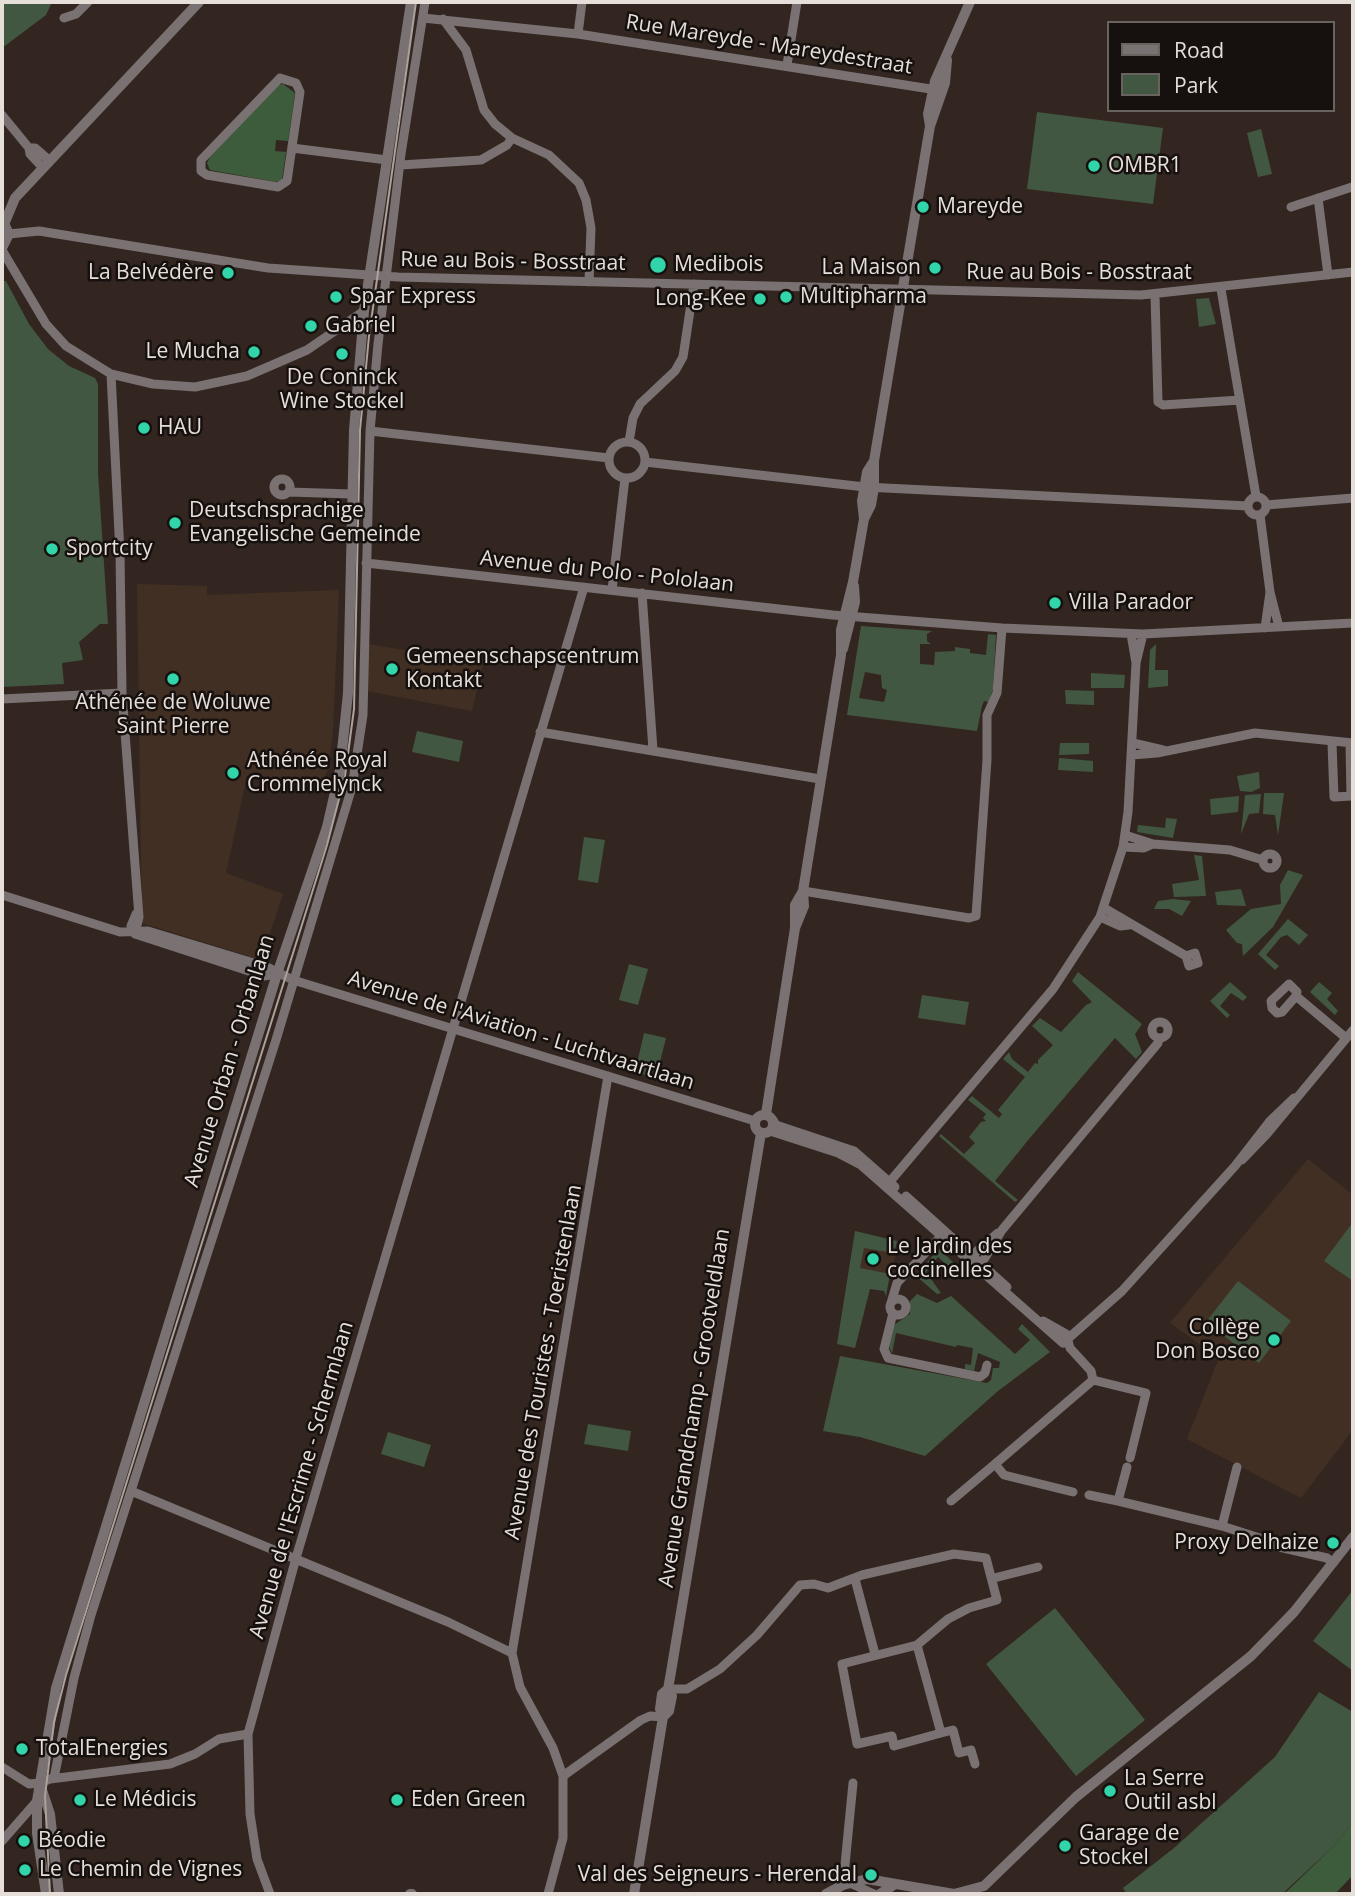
<!DOCTYPE html>
<html>
<head>
<meta charset="utf-8">
<style>
  body { margin:0 }
  #map { position:relative; width:1355px; height:1896px; overflow:hidden; background:#332620; font-family:"Open Sans",sans-serif }
  canvas { display:block }
  .frame { position:absolute; inset:0; border:4px solid #e6ded9; pointer-events:none }
  .legend { position:absolute; left:1107px; top:21px; width:228px; height:91px; box-sizing:border-box; background:#16110e; border:2px solid #69635f; margin:0; padding:9px 12px; list-style:none; font-size:21px; color:#e6ded9 }
  .legend li { display:flex; align-items:center; gap:14px; height:35px }
  .legend b { width:35px; border:2px solid #69635f }
</style>
</head>
<body>
<div id="map">
<canvas width="1355" height="1896"></canvas>
<div class="frame"></div>
<ul class="legend">
<li><b style="height:9px;background:#797172"></b>Road</li>
<li><b style="height:19px;background:#425741"></b>Park</li>
</ul>
</div>
<script>
const ctx = document.querySelector('canvas').getContext('2d');
ctx.lineJoin = 'round';
function fill(path, color) {
  ctx.fillStyle = color;
  ctx.fill(path, 'evenodd');
}
function shape(rows) {
  const path = new Path2D();
  for (const r of rows) {
    if (r.length === 3) {
      path.moveTo(r[0] + r[2], r[1]);
      path.arc(r[0], r[1], r[2], 0, 2 * Math.PI);
      continue;
    }
    path.moveTo(r[0], r[1]);
    for (let i = 2; i < r.length; i += 2) path.lineTo(r[i], r[i + 1]);
  }
  return path;
}
function stroke(path, color, width, dash) {
  ctx.strokeStyle = color;
  ctx.lineWidth = width;
  ctx.lineCap = dash ? 'butt' : 'round';
  ctx.setLineDash(dash || []);
  ctx.stroke(path);
}
function label(font, color, halo, rows, align = 'center') {
  ctx.font = font + ' "Open Sans",sans-serif';
  ctx.lineWidth = 5;
  ctx.setLineDash([]);
  ctx.textBaseline = 'middle';
  ctx.strokeStyle = halo;
  ctx.fillStyle = color;
  for (const [text, x, y, turn = 0] of rows) {
    ctx.save();
    ctx.translate(x, y);
    ctx.rotate((+turn || 0) * Math.PI / 180);
    ctx.textAlign = isNaN(turn) ? turn : align;
    if (halo) ctx.strokeText(text, 0, 0);
    ctx.fillText(text, 0, 0);
    ctx.restore();
  }
}
fill(shape([
  [137,584,207,586,207,595,339,590,333,731,329,764,321,790,247,776,226,873,283,894,261,960,142,923],
  [368,644,483,663,472,711,367,691],
  [1308,1159,1353,1195,1353,1430,1301,1498,1187,1439,1219,1358,1170,1323],
  [855,1231,899,1242,888,1284,848,1277]
]), '#412f24');
fill(shape([
  [2,2,52,2,46,15,2,48],
  [1037,112,1163,128,1153,204,1027,189],
  [1261,129,1272,174,1258,177,1247,133],
  [2,281,6,281,29,324,48,349,69,366,95,378,98,384,98,473,108,624,100,624,79,642,83,660,62,663,64,684,2,687],
  [1209,298,1216,324,1199,327,1196,299],
  [861,626,932,631,927,634,927,641,931,644,920,644,920,664,934,665,935,652,955,651,955,647,970,649,970,653,986,655,988,634,996,635,993,689,989,702,984,701,982,706,977,731,847,715],
  [865,672,881,675,882,688,887,690,884,702,859,698],
  [1156,644,1155,670,1168,670,1168,686,1148,688,1150,650],
  [1091,673,1125,675,1124,688,1091,688],
  [1065,690,1094,691,1094,705,1066,704],
  [417,731,463,741,459,762,412,752],
  [1060,743,1089,743,1089,754,1059,755],
  [1059,758,1093,761,1093,772,1058,770],
  [1259,772,1260,788,1251,792,1240,791,1237,776],
  [1264,793,1284,793,1278,835,1275,815,1263,814],
  [1261,794,1259,813,1249,814,1241,834,1245,795],
  [1239,796,1238,812,1211,815,1210,799],
  [1166,818,1177,819,1173,838,1137,832,1138,825,1165,828],
  [584,837,605,840,598,883,578,880],
  [1194,855,1202,856,1206,896,1174,897,1172,884,1199,880],
  [1288,870,1303,875,1273,927,1243,956,1242,944,1237,943,1226,930,1251,909,1281,904,1280,885],
  [1241,889,1246,906,1217,905,1215,892],
  [1173,899,1191,901,1182,916,1169,909,1154,909,1158,901],
  [1288,919,1308,935,1299,945,1287,935,1281,937,1266,955,1279,966,1275,970,1258,954],
  [629,964,648,969,638,1005,619,1000],
  [1078,972,1142,1024,1135,1034,1142,1052,1136,1059,1115,1038,1029,1139,995,1181,1018,1200,1015,1202,939,1136,941,1134,964,1154,975,1143,969,1137,981,1122,986,1121,983,1118,986,1114,968,1100,972,1096,999,1118,1002,1114,998,1110,1025,1077,1003,1059,1009,1052,1012,1059,1028,1072,1035,1063,1038,1064,1038,1060,1053,1045,1032,1026,1040,1018,1061,1032,1086,1005,1092,1002,1072,981],
  [1230,982,1247,997,1243,1001,1231,993,1220,1006,1230,1015,1227,1018,1210,1001],
  [1319,982,1332,993,1327,999,1338,1011,1335,1015,1310,992],
  [922,995,969,1002,965,1025,918,1018],
  [644,1033,666,1038,656,1078,635,1072],
  [1353,1222,1353,1281,1324,1261],
  [855,1231,897,1241,894,1253,864,1248,860,1268,890,1274,886,1296,884,1291,870,1289,855,1348,837,1344],
  [939,1249,954,1263,950,1268,938,1257,926,1272,941,1293,937,1294,915,1275],
  [1238,1281,1291,1321,1259,1363,1206,1322],
  [917,1294,937,1303,951,1296,1015,1354,1030,1340,1018,1329,1022,1324,1050,1352,998,1391,925,1456,860,1437,823,1431,840,1356,987,1383,991,1380,993,1368,999,1368,1000,1362,978,1353,974,1371,965,1369,965,1364,971,1365,973,1348,957,1345,956,1347,896,1333,892,1354,888,1344,894,1325,910,1314,910,1301],
  [588,1424,631,1431,628,1451,584,1444],
  [388,1432,431,1445,424,1467,381,1454],
  [1353,1590,1353,1671,1313,1641],
  [1055,1608,1145,1720,1076,1776,986,1664],
  [1319,1692,1353,1712,1353,1823,1333,1847,1282,1894,1127,1894,1123,1888,1174,1848,1275,1757]
]), '#425741');
fill(shape([
  [283,84,295,93,288,141,276,140,275,151,286,152,282,180,276,182,210,170,207,163,210,157,277,85],
  [1353,1823,1353,1875,1335,1894,1284,1894,1333,1847]
]), '#3d5c3c');
stroke(shape([
  [64,18,76,14,88,2],
  [423,18,578,34,937,90],
  [443,19,466,50,484,110,495,124,512,138,549,155,579,183,586,200,591,228,589,282],
  [578,34,582,2],
  [787,65,797,2],
  [280,78,296,83,300,92,287,181,278,187,207,175,201,171,201,160,280,78],
  [2,115,29,148],
  [292,148,387,160],
  [401,165,481,160,507,145,512,138],
  [43,168,30,154,29,148,35,148,50,161],
  [1318,198,1328,275],
  [1291,207,1352,187],
  [9,234,39,231,268,268,398,277,1141,295,1353,272],
  [2,250,46,324,66,346,111,374,153,384,195,387,247,376,307,350,364,311],
  [1221,289,1256,496],
  [1155,295,1158,402,1163,405,1240,400],
  [111,374,120,553,122,693,139,917,135,934],
  [370,431,609,458],
  [629,442,633,418,640,404,675,371,683,357,694,284],
  [627,460,18],
  [645,462,865,487,1248,506],
  [282,487,8],
  [289,492,351,494],
  [1257,506,9],
  [1266,505,1353,498],
  [1260,515,1270,592,1279,627],
  [366,563,833,615,1002,628,1143,634,1353,623],
  [612,590,625,478],
  [642,593,653,750],
  [1265,628,1270,592],
  [1136,663,1143,634],
  [2,699,122,693],
  [540,732,820,779],
  [1133,743,1163,750],
  [1332,743,1334,797,1351,796,1350,744],
  [1132,755,1157,753,1255,733,1353,743],
  [1125,835,1153,844,1230,850,1263,860],
  [1123,847,1144,848,1153,844],
  [1270,861,7],
  [803,891,969,918,976,916,987,760,987,715,997,693,1002,628],
  [2,895,120,932,148,931,267,967,293,980,755,1121],
  [1104,908,1186,956,1189,966,1198,963,1195,953,1186,956],
  [1100,917,1120,926,1129,925],
  [135,934,264,976,277,974],
  [135,934,131,926,136,914],
  [1296,996,1282,1012,1277,1013,1272,1008,1271,1001,1289,984,1297,992,1296,996,1346,1038],
  [1160,1030,8],
  [773,1120,776,1125,854,1151,895,1187],
  [770,1131,838,1153,861,1165,1063,1343,1122,1291,1235,1166,1270,1121,1294,1098],
  [1242,1160,1267,1134,1353,1030],
  [887,1185,1053,989,1100,917,1123,847,1128,812,1136,663,1131,634],
  [906,1196,1007,1287],
  [969,1258,998,1233],
  [980,1266,1002,1230,1158,1043,1159,1038],
  [898,1307,8],
  [891,1303,897,1283,943,1234],
  [893,1313,884,1349,888,1358,980,1377,985,1373,987,1365],
  [1043,1321,1066,1334,1070,1348,1091,1371,1093,1380,995,1464,1004,1475,1073,1492],
  [1093,1380,1146,1393,1130,1458],
  [131,1491,448,1622,512,1653],
  [1089,1495,1118,1501,1127,1467],
  [951,1501,995,1464],
  [1118,1501,1222,1526,1269,1541,1279,1547,1327,1558,1333,1563],
  [1222,1526,1237,1467],
  [994,1578,1038,1567],
  [855,1579,875,1654],
  [668,1689,687,1689,720,1669,757,1635,800,1585,814,1584,828,1588,862,1575,954,1554,986,1558,997,1600,969,1608,948,1619,917,1645,842,1664,857,1744,892,1736,894,1746,941,1733,917,1645],
  [941,1733,953,1730,959,1753,971,1750,975,1764],
  [2,1767,29,1784,40,1783,50,1779,170,1764,195,1754,219,1739,248,1734],
  [563,1776,641,1720,650,1716,663,1717],
  [54,1778,74,1678,91,1615,276,1040,352,787,363,715,370,431,378,344,401,154,425,2],
  [2,1841,37,1801],
  [850,1883,874,1894],
  [843,1885,853,1783],
  [270,1894,257,1859,250,1814,248,1734,296,1558,584,587],
  [548,1894,563,1838,563,1776,553,1748,520,1687,512,1653,608,1076]
]), '#797172', 9);
stroke(shape([
  [930,126,945,83,947,60],
  [2,219,9,234,2,248],
  [5,222,15,198,199,2],
  [864,519,871,505,874,488,874,461],
  [843,649,855,602,854,586],
  [795,928,804,906,803,891,841,655,841,630,853,582,864,519,862,501,867,472,874,461,899,311,930,126,928,114,935,81,970,2],
  [766,1114,795,928,795,905,803,891],
  [764,1124,9],
  [663,1717,660,1709,662,1694,668,1689,671,1672,761,1133],
  [40,1784,50,1814,59,1894],
  [46,1894,37,1833,37,1801,56,1688,277,974,327,827,340,770,348,693,354,430,364,311,411,2],
  [410,1894,412,1894],
  [634,1894,663,1717,669,1711,672,1696,668,1689],
  [826,1894,843,1885,867,1879,954,1894,984,1886,1076,1797,1251,1656,1294,1612,1353,1537],
  [880,1894,895,1884]
]), '#797172', 10);
stroke(shape([
  [50,1894,45,1796,54,1722,66,1675,327,845,345,776,354,709,360,430,369,336,416,2]
]), '#aba29c', 2);
for (const [x, y, r, color] of [
  [1094,166,7,"#32d4a9"],
  [923,207,7,"#32d4a9"],
  [658,265,9,"#32d4a9"],
  [935,268,7,"#32d4a9"],
  [228,273,7,"#32d4a9"],
  [336,297,7,"#32d4a9"],
  [786,297,7,"#32d4a9"],
  [760,299,7,"#32d4a9"],
  [311,326,7,"#32d4a9"],
  [254,352,7,"#32d4a9"],
  [342,354,7,"#32d4a9"],
  [144,428,7,"#32d4a9"],
  [175,523,7,"#32d4a9"],
  [52,549,7,"#32d4a9"],
  [1055,603,7,"#32d4a9"],
  [392,669,7,"#32d4a9"],
  [173,679,7,"#32d4a9"],
  [233,773,7,"#32d4a9"],
  [873,1259,7,"#32d4a9"],
  [1274,1340,7,"#32d4a9"],
  [1333,1543,7,"#32d4a9"],
  [22,1749,7,"#32d4a9"],
  [1110,1791,7,"#32d4a9"],
  [80,1800,7,"#32d4a9"],
  [397,1800,7,"#32d4a9"],
  [24,1841,7,"#32d4a9"],
  [1065,1846,7,"#32d4a9"],
  [25,1870,7,"#32d4a9"],
  [871,1875,7,"#32d4a9"]
]) {
  const dot = new Path2D();
  dot.arc(x, y, r, 0, 2 * Math.PI);
  ctx.fillStyle = color;
  ctx.fill(dot);
  stroke(dot, '#16110e', 2.5);
}
label('21px', '#e6ded9', '#16110e', [
  ["Rue Mareyde - Mareydestraat",769,45,9],
  ["Rue au Bois - Bosstraat",513,262,1],
  ["Rue au Bois - Bosstraat",1079,273],
  ["Avenue du Polo - Pololaan",607,572,6],
  ["Avenue de l'Aviation - Luchtvaartlaan",521,1031,17],
  ["Avenue Orban - Orbanlaan",230,1061,-73],
  ["Avenue des Touristes - Toeristenlaan",544,1362,-80],
  ["Avenue Grandchamp - Grootveldlaan",695,1408,-81],
  ["Avenue de l'Escrime - Schermlaan",302,1480,-74]
]);
label('21px', '#e6ded9', '#16110e', [
  ["OMBR1",1108,166],
  ["Mareyde",937,207],
  ["Medibois",674,265],
  ["La Maison",921,268,"right"],
  ["La Belvédère",214,273,"right"],
  ["Spar Express",350,297],
  ["Multipharma",800,297],
  ["Long-Kee",746,299,"right"],
  ["Gabriel",325,326],
  ["Le Mucha",240,352,"right"],
  ["De Coninck",342,378,"center"],
  ["Wine Stockel",342,402,"center"],
  ["HAU",158,428],
  ["Deutschsprachige",189,511],
  ["Evangelische Gemeinde",189,535],
  ["Sportcity",66,549],
  ["Villa Parador",1069,603],
  ["Gemeenschapscentrum",406,657],
  ["Kontakt",406,681],
  ["Athénée de Woluwe",173,703,"center"],
  ["Saint Pierre",173,727,"center"],
  ["Athénée Royal",247,761],
  ["Crommelynck",247,785],
  ["Le Jardin des",887,1247],
  ["coccinelles",887,1271],
  ["Collège",1260,1328,"right"],
  ["Don Bosco",1260,1352,"right"],
  ["Proxy Delhaize",1319,1543,"right"],
  ["TotalEnergies",36,1749],
  ["La Serre",1124,1779],
  ["Outil asbl",1124,1803],
  ["Le Médicis",94,1800],
  ["Eden Green",411,1800],
  ["Garage de",1079,1834],
  ["Stockel",1079,1858],
  ["Béodie",38,1841],
  ["Le Chemin de Vignes",39,1870],
  ["Val des Seigneurs - Herendal",857,1875,"right"]
], 'left');
</script>
</body>
</html>
